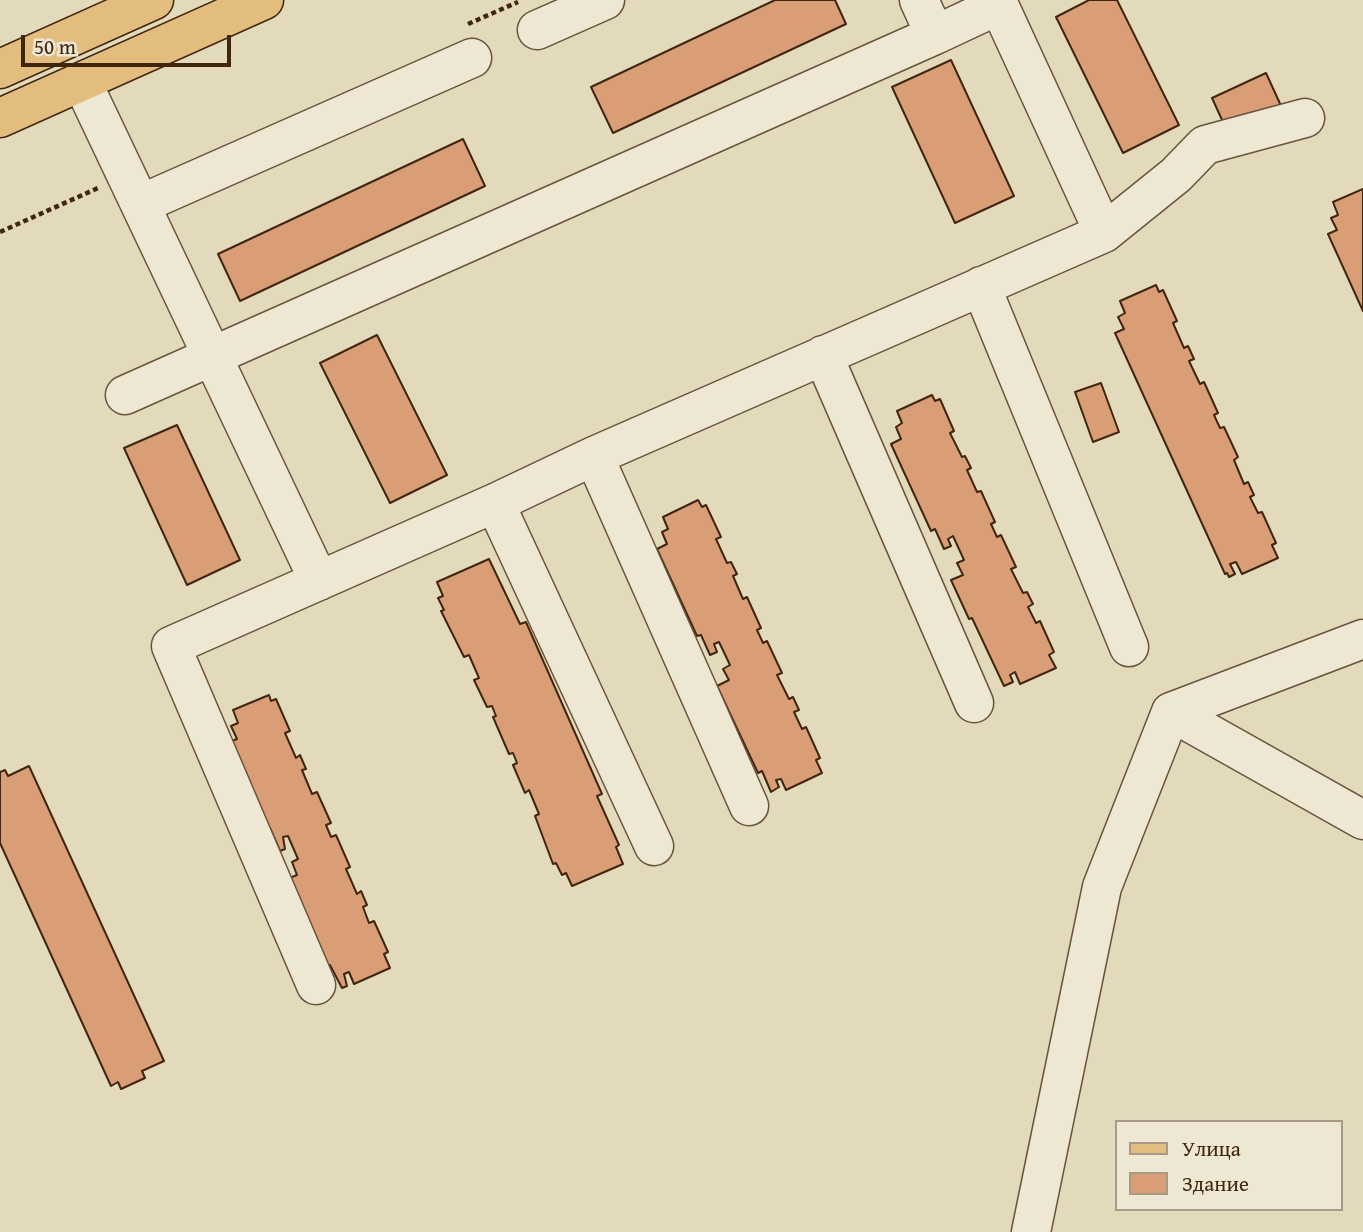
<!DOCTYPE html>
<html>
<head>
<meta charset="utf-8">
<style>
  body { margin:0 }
  #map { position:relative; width:1363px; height:1232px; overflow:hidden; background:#e3dabc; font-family:"Gentium Book Plus",serif }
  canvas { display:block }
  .legend { position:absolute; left:1115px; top:1120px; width:228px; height:91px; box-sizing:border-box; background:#ede7d3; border:2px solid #a89a85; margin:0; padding:9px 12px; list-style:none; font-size:21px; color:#40260f }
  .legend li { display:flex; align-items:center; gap:14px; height:35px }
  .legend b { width:35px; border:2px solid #a89a85 }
  .scale { position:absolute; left:21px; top:35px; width:210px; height:32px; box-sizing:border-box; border:4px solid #40260f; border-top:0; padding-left:9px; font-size:21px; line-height:24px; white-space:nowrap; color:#40260f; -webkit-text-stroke:5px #ede7d3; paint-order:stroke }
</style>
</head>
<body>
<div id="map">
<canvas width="1363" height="1232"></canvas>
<ul class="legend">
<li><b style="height:9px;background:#e2bd7e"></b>Улица</li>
<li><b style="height:19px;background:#d99e76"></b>Здание</li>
</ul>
<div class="scale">50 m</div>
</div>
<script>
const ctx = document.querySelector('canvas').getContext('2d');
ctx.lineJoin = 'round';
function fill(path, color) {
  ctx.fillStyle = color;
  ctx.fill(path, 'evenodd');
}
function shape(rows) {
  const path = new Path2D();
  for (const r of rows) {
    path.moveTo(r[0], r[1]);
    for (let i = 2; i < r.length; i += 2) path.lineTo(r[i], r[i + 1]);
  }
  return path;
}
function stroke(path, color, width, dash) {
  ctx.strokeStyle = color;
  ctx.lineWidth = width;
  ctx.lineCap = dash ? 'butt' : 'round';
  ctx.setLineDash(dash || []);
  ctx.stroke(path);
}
const building = shape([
  [775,0,835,0,846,24,613,133,591,87,775,0],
  [1089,0,1117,0,1179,125,1123,153,1056,17,1089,0],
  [951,60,1014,196,955,223,892,87,951,60],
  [1266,73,1282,108,1228,133,1212,98,1266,73],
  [463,139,485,186,240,301,218,254,463,139],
  [1363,189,1363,311,1328,234,1337,230,1331,218,1338,215,1333,202,1363,189],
  [1156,285,1159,292,1163,290,1177,321,1173,323,1184,348,1188,346,1194,359,1189,361,1200,384,1204,382,1218,413,1214,415,1220,428,1224,427,1238,457,1234,460,1244,484,1248,482,1254,495,1250,497,1258,513,1262,512,1276,543,1272,545,1278,558,1242,574,1236,562,1230,564,1235,574,1229,577,1227,573,1225,574,1115,333,1124,329,1118,317,1125,313,1120,301,1156,285],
  [377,335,447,475,390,503,320,363,377,335],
  [1101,383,1119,432,1093,442,1075,392,1101,383],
  [932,395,935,401,940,399,954,431,950,433,962,457,965,456,971,468,967,470,977,492,981,491,995,522,991,524,997,537,1001,535,1016,567,1011,569,1023,593,1027,592,1033,604,1028,607,1036,623,1040,621,1054,652,1049,655,1056,668,1020,684,1015,672,1010,675,1013,682,1004,686,972,618,969,619,951,580,963,575,957,563,964,560,953,536,948,539,951,546,944,549,935,529,931,531,891,444,901,439,896,427,902,423,897,411,932,395],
  [177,425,240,560,187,585,124,448,177,425],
  [698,500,702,507,706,505,721,537,716,539,727,563,731,562,737,574,733,576,743,599,747,597,761,628,757,630,763,643,767,641,782,673,777,675,789,699,793,697,799,710,794,712,802,729,806,727,820,758,816,760,822,773,786,790,781,779,776,780,779,787,771,792,762,771,758,773,717,686,729,680,723,669,730,665,719,642,714,644,717,652,710,655,701,635,697,636,657,549,667,544,662,532,668,529,663,517,698,500],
  [489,559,520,624,526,622,602,794,597,796,619,845,616,847,623,864,572,886,566,873,562,875,556,863,553,864,535,816,539,814,529,790,525,793,513,765,517,763,513,753,509,754,493,717,496,716,492,706,487,707,474,680,479,678,469,655,464,657,441,611,444,610,438,598,443,596,437,582,489,559],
  [269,695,271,701,276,699,290,731,285,733,296,758,300,755,306,769,302,770,312,794,317,792,331,823,326,825,331,837,336,835,350,867,346,869,357,894,361,891,367,905,363,907,369,923,374,921,388,952,384,954,390,968,354,984,349,972,344,974,347,986,342,988,330,965,325,966,287,879,297,875,292,862,298,859,288,836,283,837,285,849,280,851,270,828,265,830,227,743,237,739,231,726,238,723,233,710,269,695],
  [29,766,164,1061,142,1071,145,1078,121,1089,118,1082,111,1086,0,843,0,772,5,770,8,776,29,766]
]);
fill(building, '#d99e76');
stroke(building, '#40260f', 2);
const minor = shape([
  [919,0,935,35,999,5,1104,233],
  [537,30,605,0],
  [82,82,319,581],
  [141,204,472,58],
  [981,286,1129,647],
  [823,355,974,703],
  [125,395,935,35],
  [594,456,749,806],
  [495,503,654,846],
  [1171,712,1363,820],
  [1171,712,1363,639],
  [316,985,171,646,495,503,594,456,1104,233,1176,175,1205,145,1305,118],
  [1031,1232,1102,887,1171,712]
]);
const major = shape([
  [0,69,154,0],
  [0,118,264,0]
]);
stroke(minor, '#69533a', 41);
stroke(major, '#40260f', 41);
stroke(shape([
  [468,24,518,2],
  [0,232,98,188]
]), '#40260f', 4.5, [5, 3.5]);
stroke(minor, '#ede7d3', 38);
stroke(major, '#e2bd7e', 38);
</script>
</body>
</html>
